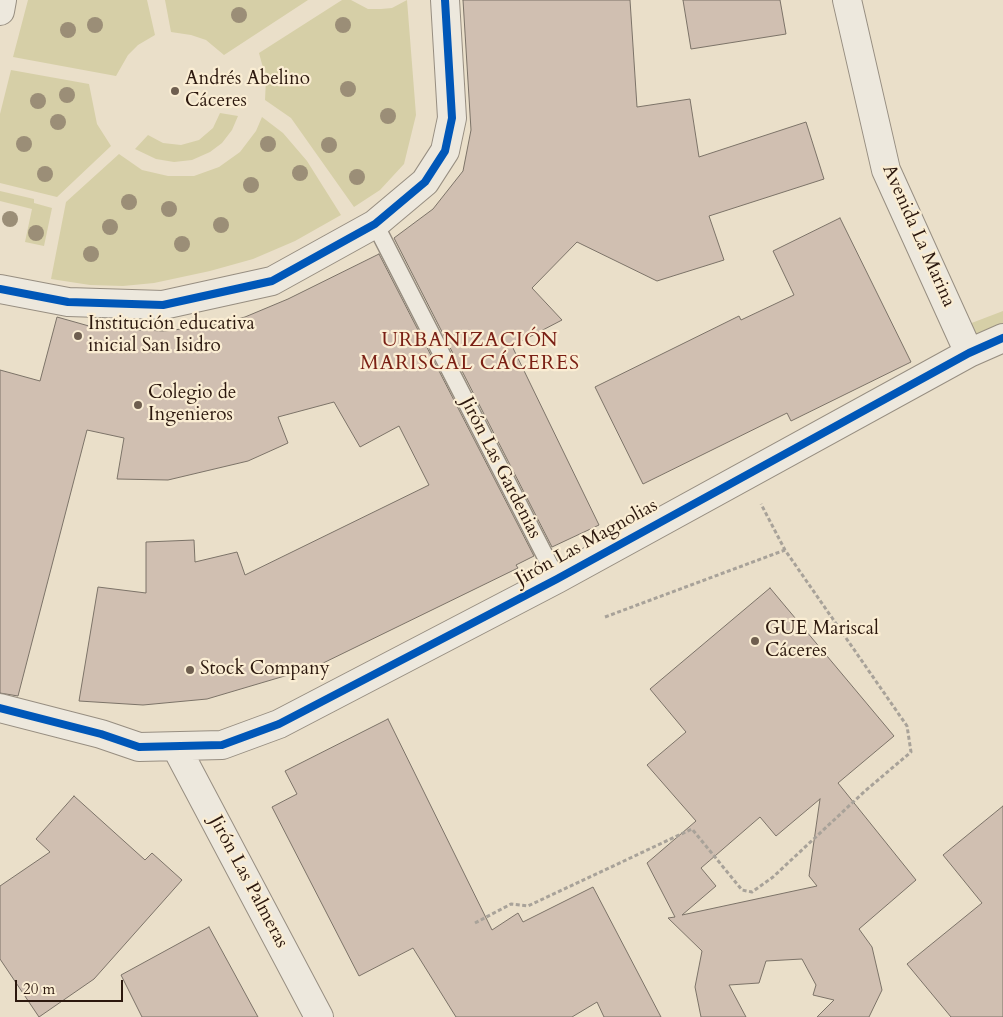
<!DOCTYPE html>
<html>
<head>
<meta charset="utf-8">
<style>
  body { margin:0 }
  #map { position:relative; width:1003px; height:1017px; overflow:hidden; background:#eadfc9; font-family:Cardo,serif }
  canvas { display:block }
  .scale { position:absolute; left:15px; top:980px; width:108px; height:22px; box-sizing:border-box; border:2px solid #2c180e; border-top:0; padding-left:6px; font-size:15px; line-height:18px; white-space:nowrap; color:#2c180e; -webkit-text-stroke:4px #faedd3; paint-order:stroke }
</style>
</head>
<body>
<div id="map">
<canvas width="1003" height="1017"></canvas>
<div class="scale">20 m</div>
</div>
<script>
const ctx = document.querySelector('canvas').getContext('2d');
ctx.lineJoin = 'round';
function fill(path, color) {
  ctx.fillStyle = color;
  ctx.fill(path, 'evenodd');
}
function shape(rows) {
  const path = new Path2D();
  for (const r of rows) {
    path.moveTo(r[0], r[1]);
    for (let i = 2; i < r.length; i += 2) path.lineTo(r[i], r[i + 1]);
  }
  return path;
}
function stroke(path, color, width, dash) {
  ctx.strokeStyle = color;
  ctx.lineWidth = width;
  ctx.lineCap = dash ? 'butt' : 'round';
  ctx.setLineDash(dash || []);
  ctx.stroke(path);
}
function label(font, color, halo, rows, align = 'center') {
  ctx.font = font + ' Cardo,serif';
  ctx.lineWidth = 4.5;
  ctx.setLineDash([]);
  ctx.textBaseline = 'middle';
  ctx.strokeStyle = halo;
  ctx.fillStyle = color;
  for (const [text, x, y, turn = 0] of rows) {
    ctx.save();
    ctx.translate(x, y);
    ctx.rotate((+turn || 0) * Math.PI / 180);
    ctx.textAlign = isNaN(turn) ? turn : align;
    if (halo) ctx.strokeText(text, 0, 0);
    ctx.fillText(text, 0, 0);
    ctx.restore();
  }
}
fill(shape([
  [28,0,147,0,155,35,138,45,128,55,116,76,13,57],
  [165,0,308,0,224,55,206,40,191,35,171,32],
  [342,0,351,0,368,9,381,9,392,8,407,0,416,115,404,164,380,190,354,207,291,118,265,100,266,79,259,53],
  [11,70,89,84,97,124,111,146,57,197,0,183,0,114],
  [220,113,238,116,232,130,222,143,210,152,192,160,174,162,156,159,135,149,148,135,163,143,181,145,199,140,213,128],
  [262,117,283,133,307,161,341,215,295,241,253,259,210,271,154,283,123,286,90,285,51,279,66,202,119,154,142,170,168,176,194,176,219,167,240,152,256,131],
  [0,191,34,199,34,203,52,208,44,246,25,242,32,209,0,201],
  [1003,311,1003,325,974,336,969,324]
]), '#d6cfa7');
const building = shape([
  [463,0,630,0,637,107,690,99,699,157,806,122,824,179,709,216,724,260,657,281,577,242,532,288,562,320,512,346,599,525,552,547,394,238,433,209,463,171,471,130,463,0],
  [683,0,780,0,786,34,691,49,683,0],
  [840,218,911,362,791,421,787,413,643,484,595,387,739,316,741,320,794,295,773,251,840,218],
  [379,254,534,556,516,565,518,568,315,667,207,699,143,705,79,701,98,587,146,593,146,542,194,540,195,562,237,552,245,575,429,485,399,426,360,447,334,402,278,417,288,443,248,461,168,480,117,479,124,438,87,430,18,696,0,693,0,370,40,381,57,317,96,328,165,331,214,325,245,317,288,299,379,254],
  [770,588,894,736,838,783,916,880,859,929,872,947,882,990,869,1017,817,1017,834,1000,813,995,816,985,802,959,766,961,759,983,729,985,746,1017,701,1017,695,987,702,951,668,918,675,917,647,863,696,821,647,765,686,732,650,689,770,588],
  [820,799,809,876,817,886,682,915,716,886,701,868,760,817,776,836,820,799],
  [388,719,492,930,518,913,523,922,593,887,661,1017,604,1017,597,1002,572,1017,456,1017,413,948,359,976,272,807,297,794,285,771,388,719],
  [74,796,145,860,152,853,182,880,94,979,39,1017,0,959,0,886,50,852,36,839,74,796],
  [1003,806,1003,1017,951,1017,907,964,982,903,943,855,1003,806],
  [209,927,258,1017,142,1017,121,975,209,927]
]);
fill(building, '#d0bfb1');
stroke(building, '#7c7368', 1);
const service = shape([
  [375,224,557,579]
]);
const minor = shape([
  [847,0,886,170,969,353],
  [0,11,2,0],
  [0,289,68,302,163,305,272,281,375,224,425,182,445,151,452,118,445,0],
  [0,708,101,734,139,747,222,745,279,724,557,579,969,353,1003,338],
  [176,747,319,1017]
]);
stroke(service, '#978e81', 19);
stroke(minor, '#978e81', 30);
stroke(shape([
  [605,617,785,550],
  [475,923,511,904,528,906,692,829,742,890,752,892,773,877,865,791,911,752,907,726,785,550,761,504]
]), '#a8a299', 3, [4, 2.5]);
stroke(service, '#ede8dd', 16);
stroke(minor, '#ede8dd', 28);
stroke(shape([
  [0,289,68,302,163,305,272,281,375,224,425,182,445,151,452,118,445,0],
  [0,708,101,734,139,747,222,745,279,724,557,579,969,353,1003,338]
]), '#0057b8', 8);
ctx.fillStyle = '#9b8e77';
for (const [x, y] of [
  [239,15],
  [95,25],
  [343,25],
  [68,30],
  [348,89],
  [67,95],
  [38,101],
  [388,116],
  [58,122],
  [24,144],
  [268,144],
  [329,145],
  [300,173],
  [45,174],
  [357,177],
  [251,185],
  [129,202],
  [169,209],
  [10,219],
  [221,225],
  [110,227],
  [36,233],
  [182,244],
  [91,254]
]) {
  ctx.beginPath();
  ctx.arc(x, y, 8, 0, 2 * Math.PI);
  ctx.fill();
}
for (const [x, y, r, color] of [
  [175,91,5,"#6e5e4f"],
  [78,336,5,"#6e5e4f"],
  [138,405,5,"#6e5e4f"],
  [755,641,5,"#6e5e4f"],
  [190,670,5,"#6e5e4f"]
]) {
  const dot = new Path2D();
  dot.arc(x, y, r, 0, 2 * Math.PI);
  ctx.fillStyle = color;
  ctx.fill(dot);
  stroke(dot, '#faedd3', 2);
}
label('19px', '#2c180e', '#faedd3', [
  ["Andrés Abelino",185,80],
  ["Cáceres",185,102],
  ["Institución educativa",88,325],
  ["inicial San Isidro",88,347],
  ["Colegio de",148,394],
  ["Ingenieros",148,416],
  ["GUE Mariscal",765,630],
  ["Cáceres",765,652],
  ["Stock Company",200,670]
], 'left');
label('19px', '#2c180e', '#faedd3', [
  ["Avenida La Marina",918,236,66],
  ["Jirón Las Gardenias",500,468,63],
  ["Jirón Las Magnolias",587,543,-29],
  ["Jirón Las Palmeras",248,882,62]
]);
ctx.letterSpacing = '1px';
label('20px', '#7a1f14', '#faedd3', [
  ["URBANIZACIÓN",470,341],
  ["MARISCAL CÁCERES",470,364]
]);
ctx.letterSpacing = '0px';
</script>
</body>
</html>
